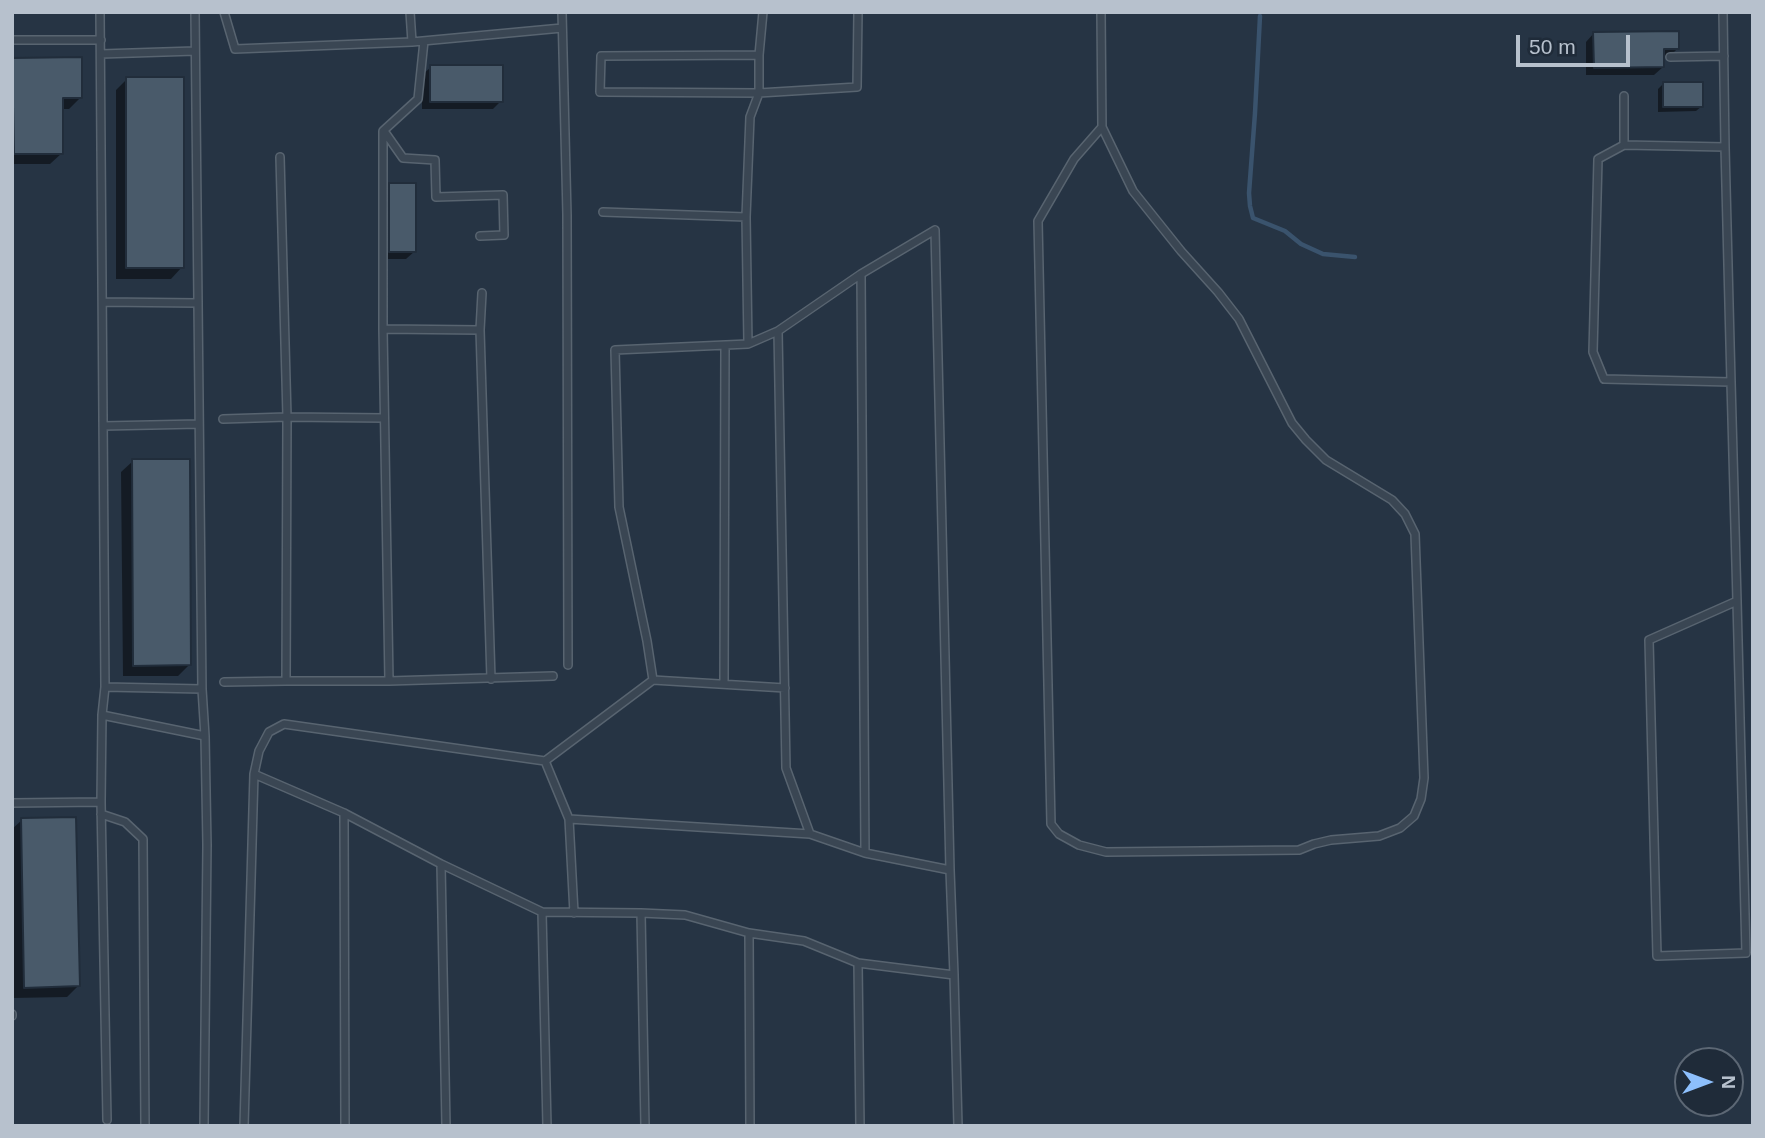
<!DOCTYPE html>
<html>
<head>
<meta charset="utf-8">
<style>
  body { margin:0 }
  #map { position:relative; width:1765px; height:1138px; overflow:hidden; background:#263444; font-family:Arial,sans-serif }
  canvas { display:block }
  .frame { position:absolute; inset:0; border:14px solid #b7c1cd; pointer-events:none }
  .north { position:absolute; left:1674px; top:1047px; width:70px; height:70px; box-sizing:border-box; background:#1f2b39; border:2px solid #5c6774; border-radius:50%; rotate:90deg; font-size:19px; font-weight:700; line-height:28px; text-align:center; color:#b7c1cd }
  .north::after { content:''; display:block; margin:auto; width:24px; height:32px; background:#8dbffc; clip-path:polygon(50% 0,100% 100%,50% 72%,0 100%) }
  .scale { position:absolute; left:1516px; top:35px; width:114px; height:32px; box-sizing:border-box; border:4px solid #b7c1cd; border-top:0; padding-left:9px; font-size:21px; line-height:24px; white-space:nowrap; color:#b7c1cd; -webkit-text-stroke:5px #1f2b39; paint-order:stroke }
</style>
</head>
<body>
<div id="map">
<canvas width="1765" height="1138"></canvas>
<div class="frame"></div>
<div class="north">N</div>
<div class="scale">50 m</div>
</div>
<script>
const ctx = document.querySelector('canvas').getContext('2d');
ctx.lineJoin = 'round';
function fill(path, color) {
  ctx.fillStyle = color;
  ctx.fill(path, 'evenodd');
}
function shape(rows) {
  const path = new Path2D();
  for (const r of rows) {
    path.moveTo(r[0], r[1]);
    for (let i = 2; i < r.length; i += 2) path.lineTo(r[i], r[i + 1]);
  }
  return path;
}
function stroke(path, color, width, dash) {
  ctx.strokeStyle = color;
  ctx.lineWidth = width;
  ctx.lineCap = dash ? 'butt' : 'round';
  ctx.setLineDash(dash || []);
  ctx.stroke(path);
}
fill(shape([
  [1594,33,1678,48,1669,57,1663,57,1663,67,1654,75,1586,75,1586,42],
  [12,60,80,98,69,109,61,109,62,153,50,164,12,164],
  [431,67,501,101,493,109,422,109,422,75],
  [127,79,182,267,171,279,116,279,116,90],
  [1663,84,1702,106,1696,111,1658,112,1658,89],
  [390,185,415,251,406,259,382,259,382,193],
  [133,461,189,665,178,676,123,676,121,472],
  [22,820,78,986,67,997,13,998,12,829]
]), '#0007');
stroke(shape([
  [1260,16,1255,113,1249,193,1250,206,1253,218,1285,231,1301,244,1323,254,1355,257]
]), '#3a536d', 4.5);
const building = shape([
  [1679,31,1679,49,1664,49,1664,67,1594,68,1593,32,1679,31],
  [82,57,82,98,63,98,63,154,14,154,12,58,82,57],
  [430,65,503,65,503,102,430,102,430,65],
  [126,77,184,77,184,268,126,268,126,77],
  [1663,82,1703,82,1703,107,1663,107,1663,82],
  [389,183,416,183,416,252,389,252,389,183],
  [132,459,190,459,191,665,133,666,132,459],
  [76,817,80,986,24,988,21,818,76,817]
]);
fill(building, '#495a6a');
stroke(building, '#212d3b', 2);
const service = shape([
  [100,12,105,687,202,689,195,12],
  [224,12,235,49,412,42],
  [410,12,412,42,562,28],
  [562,12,567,215,568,665],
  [1101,12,1102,127,1133,191,1181,251,1218,292,1239,319,1292,423,1306,440,1326,460,1392,500,1405,514,1415,534,1424,778,1421,799,1414,816,1400,828,1379,836,1331,840,1314,844,1299,850,1106,852,1079,845,1059,834,1051,824,1038,221,1074,159,1102,127],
  [1723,12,1725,147,1731,382,1737,601,1746,953,1657,956,1649,640,1737,601],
  [12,40,101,40],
  [101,54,195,51],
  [759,55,763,12],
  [1670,57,1724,56],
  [384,131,403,158,435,160,436,197,503,195,504,235,480,236],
  [1624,145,1624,96],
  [1725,147,1624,145,1598,159,1593,352,1604,379,1731,382],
  [603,212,746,217,750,117,759,93,759,55,601,56,600,92,759,93,857,87,858,12],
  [746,217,748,344,778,331,861,274,935,230,950,870,865,853,810,834,786,768,778,331],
  [861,274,865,853],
  [482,293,480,330,491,679],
  [103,302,198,303],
  [383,329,480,330],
  [748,344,615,350,619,507,647,641,653,680,785,688],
  [384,418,287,417,286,681,389,681,553,676],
  [223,419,287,417,280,157],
  [103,426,199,424],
  [389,681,383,329,383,131,418,99,424,41],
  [224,682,286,681],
  [724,684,725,346],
  [105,687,102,715,101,802,107,1120],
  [102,715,205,736,202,689],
  [545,761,569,819,810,834],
  [254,774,259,751,269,732,284,724,545,761,653,680],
  [12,803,101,802],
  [344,813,345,1126],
  [101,814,125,822,143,839,145,1126],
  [569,819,574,913],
  [441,864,446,1126],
  [950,870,954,975],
  [542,912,547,1126],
  [641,913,645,1126],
  [749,933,750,1126],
  [858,963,860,1126],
  [12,1014,12,1016],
  [204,1126,207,845,205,736],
  [244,1126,254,774,344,813,441,864,542,912,641,913,685,915,749,933,804,941,858,963,954,975,958,1126]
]);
stroke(service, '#586470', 10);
stroke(service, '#3a4653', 7);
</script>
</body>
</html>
